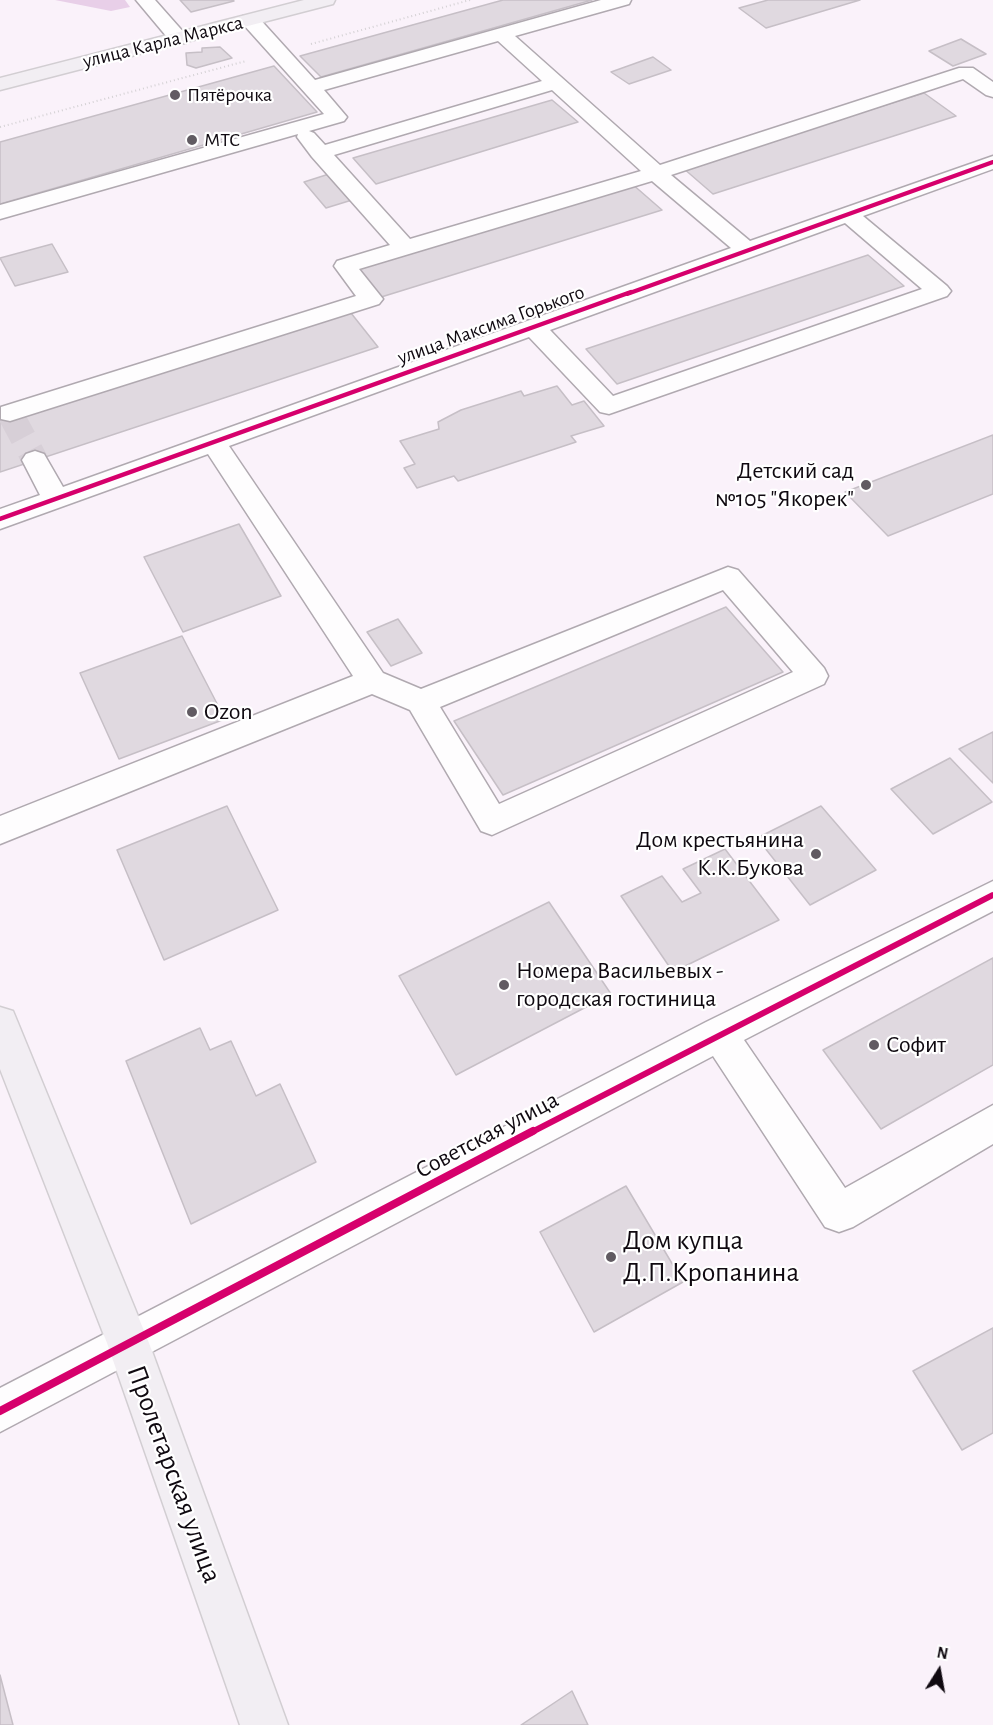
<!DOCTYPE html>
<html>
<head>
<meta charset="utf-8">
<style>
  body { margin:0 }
  #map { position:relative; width:993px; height:1725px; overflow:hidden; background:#faf2fa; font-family:"Alegreya Sans",sans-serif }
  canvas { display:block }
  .north { position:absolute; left:909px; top:1641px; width:60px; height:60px; -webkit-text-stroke:4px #fff; paint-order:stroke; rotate:11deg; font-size:16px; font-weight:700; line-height:24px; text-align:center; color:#0f0910 }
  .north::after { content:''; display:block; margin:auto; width:21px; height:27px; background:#0f0910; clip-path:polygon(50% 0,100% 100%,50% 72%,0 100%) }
</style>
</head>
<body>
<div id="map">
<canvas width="993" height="1725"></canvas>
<div class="north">N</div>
</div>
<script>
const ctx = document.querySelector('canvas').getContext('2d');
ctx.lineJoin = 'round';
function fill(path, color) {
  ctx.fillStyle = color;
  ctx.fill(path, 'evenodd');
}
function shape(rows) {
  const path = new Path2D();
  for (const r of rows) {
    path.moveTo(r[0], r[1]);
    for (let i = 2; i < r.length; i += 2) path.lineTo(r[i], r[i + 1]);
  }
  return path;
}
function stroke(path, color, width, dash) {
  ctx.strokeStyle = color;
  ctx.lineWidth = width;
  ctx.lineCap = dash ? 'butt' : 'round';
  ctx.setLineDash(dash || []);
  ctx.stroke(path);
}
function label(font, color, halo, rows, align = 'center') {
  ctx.font = font + ' "Alegreya Sans",sans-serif';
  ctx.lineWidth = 4.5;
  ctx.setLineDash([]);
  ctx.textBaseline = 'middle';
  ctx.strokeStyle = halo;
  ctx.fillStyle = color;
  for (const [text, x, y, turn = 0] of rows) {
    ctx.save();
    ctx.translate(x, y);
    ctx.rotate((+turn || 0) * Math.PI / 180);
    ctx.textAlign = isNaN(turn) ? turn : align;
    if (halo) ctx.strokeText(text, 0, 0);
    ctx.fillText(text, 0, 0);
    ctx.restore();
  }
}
fill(shape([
  [55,0,125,0,130,7,111,11]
]), '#e8cfe8');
const building = shape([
  [180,0,233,0,234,1,191,12,180,0],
  [503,0,592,0,321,77,300,56,503,0],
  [768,0,860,0,766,28,739,8,768,0],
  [961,39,986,54,953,66,929,51,961,39],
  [220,47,232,58,196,68,187,65,186,53,202,52,202,48,220,47],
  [653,57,671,70,629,84,611,72,653,57],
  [274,66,317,112,0,204,0,142,274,66],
  [924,93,956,116,713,194,683,168,924,93],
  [552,100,578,122,376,184,353,158,552,100],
  [329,174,352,200,326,208,304,182,329,174],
  [631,183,662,210,378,298,353,266,631,183],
  [52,244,68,272,15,286,0,258,52,244],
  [868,255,904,286,617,384,586,349,868,255],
  [347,308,378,347,0,472,0,418,347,308],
  [557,386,572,405,584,401,604,426,571,436,576,442,458,481,454,476,417,488,404,468,415,464,400,441,439,429,438,422,461,410,521,391,524,396,557,386],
  [993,435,993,494,888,536,845,492,993,435],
  [239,524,281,596,183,632,144,557,239,524],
  [726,607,783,672,503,795,454,721,726,607],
  [398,619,422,653,391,666,367,632,398,619],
  [182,636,225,719,119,759,80,673,182,636],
  [993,732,993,783,959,749,993,732],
  [950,758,992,802,933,834,891,789,950,758],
  [227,806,278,910,164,960,117,850,227,806],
  [821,806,876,870,810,905,757,838,821,806],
  [725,849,779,920,673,972,621,896,662,876,682,902,701,893,683,869,725,849],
  [549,902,611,994,456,1075,399,976,549,902],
  [993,958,993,1065,881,1129,823,1050,993,958],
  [200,1028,210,1050,231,1041,256,1096,280,1084,316,1162,191,1224,126,1061,200,1028],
  [626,1186,683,1282,594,1332,540,1232,626,1186],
  [993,1328,993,1433,962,1450,913,1371,993,1328],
  [0,1675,13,1725,0,1725,0,1675],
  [572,1691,588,1725,521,1725,572,1691]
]);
fill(building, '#e0d9e0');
stroke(building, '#c6bfc6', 1.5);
stroke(shape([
  [11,415,35,460]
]), '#d7cfd7', 26, [26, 14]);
const minor = shape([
  [136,0,155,0,186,35,189,39,186,43,172,43,136,0],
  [601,0,631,0,629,4,515,36,660,165,959,68,973,68,993,82,993,97,986,95,963,79,671,175,750,241,993,156,993,169,863,216,947,286,951,291,947,296,609,414,600,412,529,337,229,446,383,673,421,689,728,567,738,570,824,668,828,676,824,684,492,835,481,831,410,710,372,694,0,844,0,816,353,676,208,454,0,529,0,509,40,495,22,460,26,454,35,451,44,454,63,487,731,248,652,181,359,269,383,299,379,304,10,421,1,419,1,407,356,296,334,266,337,261,390,245,312,157,297,137,298,134,0,219,0,205,324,114,243,24,241,20,243,16,257,16,315,80,601,0],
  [498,41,542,81,325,145,314,133,309,131,344,121,347,117,324,90,498,41],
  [552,90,641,171,410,239,334,155,552,90],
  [845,223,922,289,613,396,550,330,845,223],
  [723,590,793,672,499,804,440,707,723,590],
  [993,881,993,911,744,1040,845,1188,993,1105,993,1144,853,1227,839,1232,825,1227,713,1056,0,1432,0,1388,706,1022,993,881]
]);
const major = shape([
  [304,0,335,0,333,4,0,90,0,78,304,0],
  [0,1007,13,1011,18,1023,149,1343,288,1725,240,1725,107,1343,0,1069,0,1007]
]);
stroke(minor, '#b0a9b0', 3);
stroke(major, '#d2ced2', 3);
stroke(shape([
  [311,44,470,0],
  [0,127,246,61]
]), '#d4d1d4', 2, [1, 3]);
fill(minor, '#fefdfe');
fill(major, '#f2eef3');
stroke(shape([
  [627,294,993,162]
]), '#d6006c', 4);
stroke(shape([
  [0,519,631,292]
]), '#d6006c', 4.5);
stroke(shape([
  [530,1133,993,895]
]), '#d6006c', 6);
stroke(shape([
  [0,1411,533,1131]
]), '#d6006c', 8);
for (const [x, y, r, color] of [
  [175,95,6,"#615b62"],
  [192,140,6,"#615b62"],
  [866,485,6,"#615b62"],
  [192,712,6,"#615b62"],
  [816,854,6,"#615b62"],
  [504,985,6,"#615b62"],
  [874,1045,6,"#615b62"],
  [611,1257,6,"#615b62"]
]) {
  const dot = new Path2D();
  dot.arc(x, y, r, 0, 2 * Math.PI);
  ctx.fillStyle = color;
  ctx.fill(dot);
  stroke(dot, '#fff', 2);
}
label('20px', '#0f0910', '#fff', [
  ["улица Карла Маркса",163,42,-14],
  ["улица Максима Горького",491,325,-20]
]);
label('20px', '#0f0910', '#fff', [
  ["Пятёрочка",187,95],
  ["МТС",204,140]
], 'left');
label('24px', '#0f0910', '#fff', [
  ["Детский сад",854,471,"right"],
  ["№105 \"Якорек\"",854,499,"right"],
  ["Ozon",204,712],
  ["Дом крестьянина",804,840,"right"],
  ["К.К.Букова",804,868,"right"],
  ["Номера Васильевых -",516,971],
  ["городская гостиница",516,999],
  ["Софит",886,1045]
], 'left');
label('24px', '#0f0910', '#fff', [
  ["Советская улица",487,1135,-28]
]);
label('28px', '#0f0910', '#fff', [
  ["Дом купца",623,1241],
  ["Д.П.Кропанина",623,1273]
], 'left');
label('28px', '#0f0910', '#fff', [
  ["Пролетарская улица",174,1474,70]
]);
</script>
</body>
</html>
